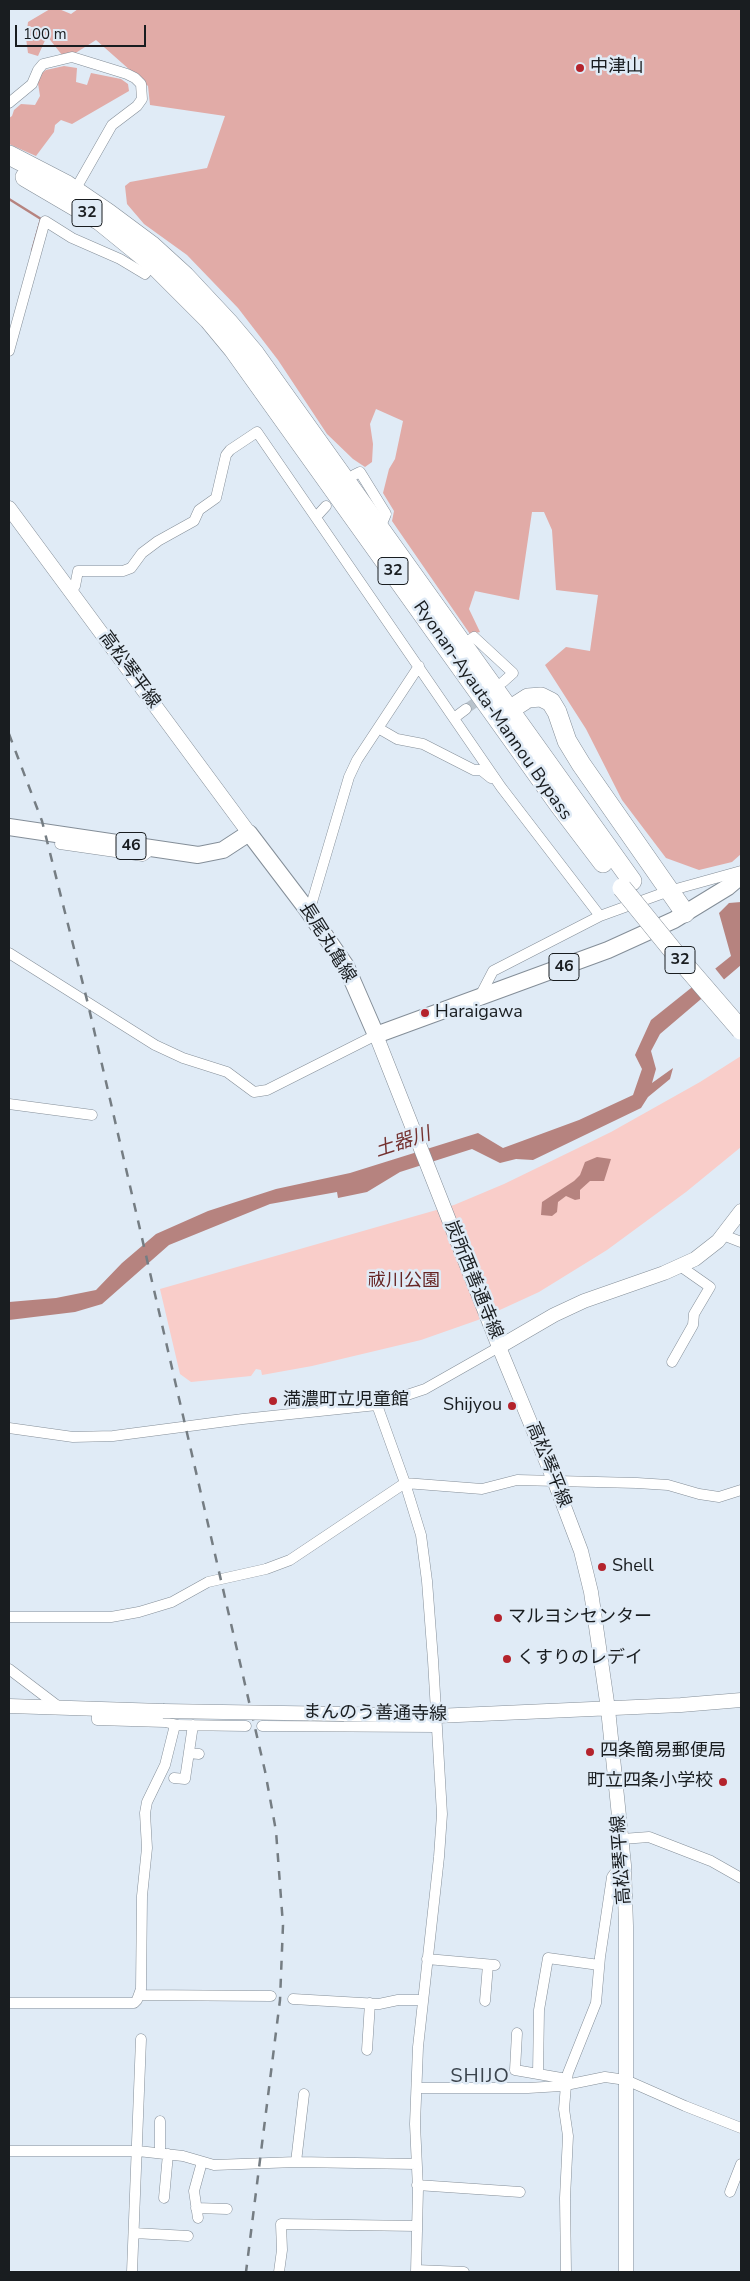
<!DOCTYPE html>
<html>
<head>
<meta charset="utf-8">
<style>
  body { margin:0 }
  #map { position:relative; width:750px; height:2281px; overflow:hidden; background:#e0ebf6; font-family:"Nunito Sans",sans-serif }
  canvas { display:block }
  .frame { position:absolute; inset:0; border:10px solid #191d20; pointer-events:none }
  .scale { position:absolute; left:15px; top:25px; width:131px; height:22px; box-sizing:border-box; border:2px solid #191d20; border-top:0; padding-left:6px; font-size:15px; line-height:18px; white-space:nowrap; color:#191d20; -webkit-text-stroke:4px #e0ebf6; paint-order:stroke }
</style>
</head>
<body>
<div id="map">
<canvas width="750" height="2281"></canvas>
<div class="frame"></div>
<div class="scale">100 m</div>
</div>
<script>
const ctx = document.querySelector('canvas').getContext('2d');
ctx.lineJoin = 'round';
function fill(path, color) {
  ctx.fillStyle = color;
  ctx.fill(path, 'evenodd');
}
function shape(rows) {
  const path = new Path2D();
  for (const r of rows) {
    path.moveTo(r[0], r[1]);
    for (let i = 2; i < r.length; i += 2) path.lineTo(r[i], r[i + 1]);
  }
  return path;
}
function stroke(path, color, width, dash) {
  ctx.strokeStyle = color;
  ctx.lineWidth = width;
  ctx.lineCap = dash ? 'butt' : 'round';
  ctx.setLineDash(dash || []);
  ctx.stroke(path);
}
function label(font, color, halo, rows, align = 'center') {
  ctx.font = font + ' "Nunito Sans","Noto Sans JP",sans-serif';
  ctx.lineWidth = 5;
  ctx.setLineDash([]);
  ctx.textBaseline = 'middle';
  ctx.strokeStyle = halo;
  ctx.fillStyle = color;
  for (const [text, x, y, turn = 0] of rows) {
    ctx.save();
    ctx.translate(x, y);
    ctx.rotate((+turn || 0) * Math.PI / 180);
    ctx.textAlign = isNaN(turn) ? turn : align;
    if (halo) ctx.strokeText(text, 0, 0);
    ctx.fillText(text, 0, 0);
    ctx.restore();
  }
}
fill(shape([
  [741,1056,741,1147,686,1192,607,1250,539,1292,478,1320,421,1340,312,1366,262,1375,261,1370,256,1369,251,1376,191,1382,180,1374,160,1289,454,1205,504,1184,611,1132,700,1082]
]), '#f9cdc9');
fill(shape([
  [50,9,59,9,71,14,78,9,741,9,741,854,732,862,699,870,666,858,622,800,586,729,545,665,566,647,590,651,598,595,556,590,552,530,544,512,532,512,519,600,475,591,469,609,480,632,470,634,392,521,394,511,383,493,389,469,395,459,403,421,376,409,370,424,373,444,372,462,365,467,353,459,327,434,278,360,238,308,187,255,144,224,127,204,125,186,130,182,207,168,225,116,150,105,148,86,96,40,74,54,62,55,47,36,38,56,28,53,26,38,28,22],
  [64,66,77,68,76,82,87,85,91,73,121,79,128,84,129,91,72,124,61,120,55,125,54,132,36,156,9,144,9,118,12,116,14,110,21,104,35,105,40,96,37,77,46,70]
]), '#e1aba7');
fill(shape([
  [741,902,741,965,660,1034,651,1051,656,1069,652,1083,673,1068,670,1079,648,1097,641,1108,533,1160,516,1159,500,1163,472,1149,400,1172,367,1192,338,1198,337,1192,270,1204,169,1245,102,1304,75,1312,9,1320,9,1302,56,1298,96,1290,122,1263,156,1234,208,1211,276,1189,350,1173,478,1133,503,1148,579,1120,633,1095,642,1069,635,1055,651,1020,731,956,719,913,729,903],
  [597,1157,611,1159,604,1181,590,1181,580,1190,580,1199,575,1200,566,1196,558,1202,557,1212,552,1216,541,1215,542,1202,574,1181,580,1175,585,1162]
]), '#b6837f');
fill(shape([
  [714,967,726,982,704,1001,691,985]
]), '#e0ebf6');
stroke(shape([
  [9,199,41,219,32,251]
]), '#b6837f', 2.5);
stroke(shape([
  [466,709,486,695]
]), '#b8c2cb', 10, [10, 5]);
const street = shape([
  [9,103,32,84,38,70,43,64,72,57,127,74,135,78,141,84,142,99,137,106,112,125,75,190],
  [9,351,45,221,72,238,120,259,145,274,153,264],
  [354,475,360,472,386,514,383,521,375,526],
  [316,517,326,506],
  [71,592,75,586,78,571,123,571,131,568,142,553,158,541,194,521,199,510,216,498,226,455,230,450,257,432,501,787,600,916],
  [462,645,474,637,513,673,503,682],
  [454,718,466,709],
  [378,728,397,739,423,744,474,770,481,770,491,778],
  [60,844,143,856,152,849],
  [306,908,312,902,349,777,357,760,419,666],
  [9,953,155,1045,183,1058,227,1072,254,1092,267,1090,376,1035],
  [479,998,493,971,600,916,669,891,741,871],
  [9,1104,92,1115],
  [723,1235,741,1242],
  [672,1362,693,1325,694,1314,710,1287,680,1266],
  [377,1405,405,1483,421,1535,427,1581,433,1660,442,1814,439,1857,418,2047,415,2124,418,2189,416,2272],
  [9,1428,73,1437,113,1436,243,1419,377,1405,425,1389,499,1347],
  [9,1617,111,1617,139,1612,172,1602,208,1582,266,1569,290,1560,405,1483,482,1489,517,1480,637,1483,668,1485,699,1494,719,1497,741,1490],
  [9,1669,59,1707],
  [97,1709,97,1720,165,1722,178,1725,246,1726],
  [262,1726,437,1727],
  [189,1753,199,1754],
  [174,1778,185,1779,193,1725],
  [622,1839,649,1837,711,1861,741,1878],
  [427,1959,495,1965],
  [140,1995,271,1996],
  [293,1999,379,2004,398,2000,422,2000],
  [485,2001,488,1965],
  [9,2003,134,2003,137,2000,141,1989,142,1896,147,1848,145,1813,147,1802,165,1765,175,1725],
  [517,2033,515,2070,567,2079],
  [367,2050,370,2003],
  [538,2074,539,2010,548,1958,599,1965],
  [418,2088,528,2088,561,2086,605,2077,626,2080,685,2106,741,2128],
  [160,2121,160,2153],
  [9,2151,138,2151,183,2156,214,2165,296,2162,416,2164],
  [296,2162,304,2094],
  [417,2185,520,2192],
  [730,2192,741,2164],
  [164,2198,168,2154],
  [196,2208,227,2209],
  [198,2218,194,2191,202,2162],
  [134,2233,188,2236],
  [416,2270,464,2272],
  [132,2272,141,2039],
  [279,2272,282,2250,281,2224,417,2226],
  [566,2272,565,2198,568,2136,564,2109,566,2085,568,2073,596,2003,600,1957,612,1877,617,1870,624,1867]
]);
const secondary = shape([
  [9,508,249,833],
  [376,1035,499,1347,554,1480,581,1551,591,1592,608,1709,624,1865,626,1926,626,2272],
  [499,1347,554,1315,584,1301,664,1273,695,1259,718,1241,741,1211],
  [9,1706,163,1711],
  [344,1714,436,1716,681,1705,741,1700]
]);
const primary = shape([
  [9,827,198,855,223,850,249,833,306,908,346,966,376,1035,608,950,674,920,728,887,741,876]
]);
const highway = shape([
  [9,155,67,185,108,213,151,245,185,276,228,322,255,354,632,881],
  [25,177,100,221,153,264,209,320,233,349,559,805,603,863],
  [500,716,528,698,541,697,551,702,557,712,567,741,581,764,685,913]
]);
stroke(street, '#848e98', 11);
stroke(secondary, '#848e98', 15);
stroke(primary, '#848e98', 18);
stroke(highway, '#848e98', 20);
stroke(street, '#fff', 10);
stroke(secondary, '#fff', 14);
stroke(primary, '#fff', 16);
stroke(highway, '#fff', 19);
stroke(shape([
  [9,734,42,821,88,1004,265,1771,276,1831,283,1925,280,2000,246,2272]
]), '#757d83', 2.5, [9, 9]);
const secondaryBridge = shape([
  [163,1711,344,1714]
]);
const highwayBridge = shape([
  [622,888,678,957,741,1030]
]);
stroke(secondaryBridge, '#848e98', 15, []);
stroke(highwayBridge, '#848e98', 20, []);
stroke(secondaryBridge, '#fff', 14);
stroke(highwayBridge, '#fff', 19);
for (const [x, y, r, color] of [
  [580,68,5,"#b4232c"],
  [425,1013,5,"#b4232c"],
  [273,1401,5,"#b4232c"],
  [512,1406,5,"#b4232c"],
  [602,1567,5,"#b4232c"],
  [498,1618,5,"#b4232c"],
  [507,1659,5,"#b4232c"],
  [590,1752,5,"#b4232c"],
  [723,1782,5,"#b4232c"]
]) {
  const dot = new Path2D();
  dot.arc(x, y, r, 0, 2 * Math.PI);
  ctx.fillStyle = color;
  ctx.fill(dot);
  stroke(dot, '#e0ebf6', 2);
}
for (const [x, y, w] of [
  [87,213,30],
  [393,571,30],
  [131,846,30],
  [680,960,30],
  [564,967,30]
]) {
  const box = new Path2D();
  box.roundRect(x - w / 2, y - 13.5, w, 27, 4);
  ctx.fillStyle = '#e0ebf6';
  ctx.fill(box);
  stroke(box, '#191d20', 1);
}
label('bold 16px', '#191d20', null, [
  ["32",87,213],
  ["32",393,571],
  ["46",131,846],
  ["32",680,960],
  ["46",564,967]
]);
label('18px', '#191d20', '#e0ebf6', [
  ["中津山",590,68],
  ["Haraigawa",435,1013],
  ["満濃町立児童館",283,1401],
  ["Shijyou",502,1406,"right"],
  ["Shell",612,1567],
  ["マルヨシセンター",508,1618],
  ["くすりのレデイ",517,1659],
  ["四条簡易郵便局",600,1752],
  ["町立四条小学校",713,1782,"right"]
], 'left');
label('18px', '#191d20', '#e0ebf6', [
  ["高松琴平線",129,670,54],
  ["Ryonan-Ayauta-Mannou Bypass",492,711,55],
  ["長尾丸亀線",327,943,58],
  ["炭所西善通寺線",473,1280,68],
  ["高松琴平線",548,1465,68],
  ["まんのう善通寺線",375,1714,1],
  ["高松琴平線",622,1860,-94]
]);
label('18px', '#662524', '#e0ebf6', [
  ["祓川公園",404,1282]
]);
label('italic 19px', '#74312f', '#e0ebf6', [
  ["土器川",403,1143,-18]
]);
ctx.letterSpacing = '1px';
label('20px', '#3b444d', '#e0ebf6', [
  ["SHIJO",480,2077]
]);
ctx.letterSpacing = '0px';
</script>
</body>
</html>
